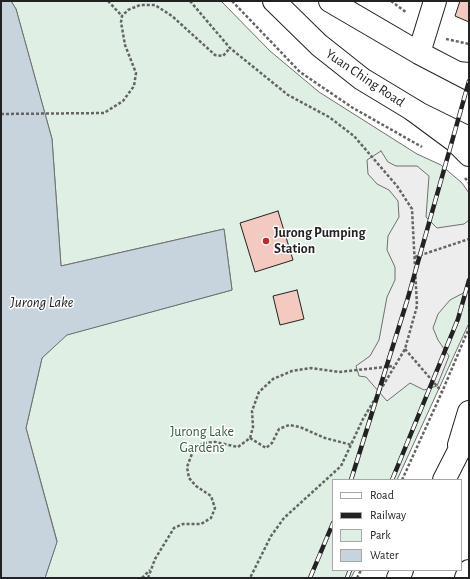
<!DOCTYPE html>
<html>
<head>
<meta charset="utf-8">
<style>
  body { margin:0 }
  #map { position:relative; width:470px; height:579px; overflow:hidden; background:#fff; font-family:"Alegreya Sans",sans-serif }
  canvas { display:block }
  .frame { position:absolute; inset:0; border:2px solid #222; pointer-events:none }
  .legend { position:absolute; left:332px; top:479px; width:130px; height:92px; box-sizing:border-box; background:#fff; border:1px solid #a7a7a7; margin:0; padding:5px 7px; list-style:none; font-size:12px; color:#222 }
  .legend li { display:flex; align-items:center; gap:8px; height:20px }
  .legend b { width:20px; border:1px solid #a7a7a7 }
</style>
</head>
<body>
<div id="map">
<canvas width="470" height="579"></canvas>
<div class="frame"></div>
<ul class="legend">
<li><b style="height:5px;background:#fff"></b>Road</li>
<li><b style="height:5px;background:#222"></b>Railway</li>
<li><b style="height:11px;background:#e0efe3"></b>Park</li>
<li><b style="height:11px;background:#c7d3dd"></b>Water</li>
</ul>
</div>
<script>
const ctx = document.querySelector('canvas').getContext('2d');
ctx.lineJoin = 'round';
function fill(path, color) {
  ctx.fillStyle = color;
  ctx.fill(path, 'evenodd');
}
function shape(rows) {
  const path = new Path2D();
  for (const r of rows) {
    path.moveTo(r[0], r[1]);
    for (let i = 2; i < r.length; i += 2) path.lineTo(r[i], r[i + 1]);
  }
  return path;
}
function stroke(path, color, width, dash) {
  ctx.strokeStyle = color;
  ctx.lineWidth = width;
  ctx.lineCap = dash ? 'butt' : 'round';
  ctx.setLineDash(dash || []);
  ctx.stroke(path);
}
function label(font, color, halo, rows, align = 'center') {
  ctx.font = font + ' "Alegreya Sans",sans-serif';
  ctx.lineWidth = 3;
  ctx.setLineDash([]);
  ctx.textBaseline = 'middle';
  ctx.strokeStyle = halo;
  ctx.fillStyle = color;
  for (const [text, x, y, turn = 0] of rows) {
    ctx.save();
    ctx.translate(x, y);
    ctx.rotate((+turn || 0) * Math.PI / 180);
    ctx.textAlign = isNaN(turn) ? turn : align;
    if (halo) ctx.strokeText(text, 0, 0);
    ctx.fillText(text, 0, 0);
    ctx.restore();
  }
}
const green = shape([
  [11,1,221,1,270,51,319,92,417,154,441,165,462,183,469,193,469,323,397,480,333,480,333,570,355,570,351,578,45,578,57,541,26,428,42,358,66,335,232,290,224,229,61,266,52,139,16,9,11,1]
]);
fill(green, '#e0efe3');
stroke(green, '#6f6f6f', 1);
const parking = shape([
  [381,151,388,162,396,166,417,166,429,176,426,217,437,228,464,224,469,220,469,290,450,300,438,314,433,328,438,340,449,356,437,386,424,390,410,383,387,401,366,377,359,376,356,366,370,356,379,340,387,297,395,280,395,267,387,250,388,236,399,217,398,201,389,190,377,184,368,174,367,160,381,151]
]);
fill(parking, '#ededed');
stroke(parking, '#6f6f6f', 1);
const water = shape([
  [1,1,11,1,16,9,52,139,61,266,224,229,232,290,67,335,42,358,26,428,57,542,45,578,1,578,1,1]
]);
fill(water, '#c7d3dd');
stroke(water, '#6f6f6f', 1);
const building = shape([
  [460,1,469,1,469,22,455,16,460,1],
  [278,211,293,260,255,272,240,223,278,211],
  [297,290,304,319,280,325,273,296,297,290]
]);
fill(building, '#f3c9c0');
stroke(building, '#222', 1);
const minor = shape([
  [274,1,319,45,362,79,420,114,469,138],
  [330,1,419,53,469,79],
  [419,53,435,1]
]);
const major = shape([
  [458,73,469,74],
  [413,110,455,141,469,155],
  [459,445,469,412],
  [444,480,469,431],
  [398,578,402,570],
  [466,578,469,571]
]);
stroke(minor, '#222', 24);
stroke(major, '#222', 24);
stroke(shape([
  [108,1,122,16],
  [190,1,230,48,288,95,329,117,354,136,397,186,412,209,417,306,405,349,363,419,341,466,284,518,271,536,250,578],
  [232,1,300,72,353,108,422,147],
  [391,1,407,13],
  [446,39,469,44],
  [1,114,104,113,123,101,134,86,136,73,125,45,121,22,122,16,128,10,140,5,155,5,172,16,215,55,223,56,230,48],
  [465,178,469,183],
  [415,257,469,239],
  [405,349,442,392],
  [250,438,266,448,272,443,279,429,289,425,300,427,325,438,352,445],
  [402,480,442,392,469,328],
  [142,578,150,570],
  [148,578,155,559,174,528,183,524,201,524,211,518,215,508,211,496,196,486,189,478,187,467,193,451,203,443,215,442,238,447,250,438,253,427,252,411,259,392,273,379,292,371,311,368,339,372,394,366],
  [357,578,361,570]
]), '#646464', 2.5, [3, 2]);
stroke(minor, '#fff', 22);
stroke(major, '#fff', 22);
const rail = shape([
  [351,480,407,301,469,81],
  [392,480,458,319,469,280],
  [310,578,333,523],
  [347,578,350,570]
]);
stroke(rail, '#222', 4.5);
stroke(rail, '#fff', 3, [9]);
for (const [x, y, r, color] of [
  [266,241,4,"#c62828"]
]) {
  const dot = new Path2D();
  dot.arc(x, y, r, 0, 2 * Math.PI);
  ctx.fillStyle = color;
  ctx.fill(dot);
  stroke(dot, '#fff', 1.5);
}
label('14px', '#222', '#fff', [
  ["Yuan Ching Road",365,78,34]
]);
label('bold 14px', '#222', '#fff', [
  ["Jurong Pumping",274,233],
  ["Station",274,249]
], 'left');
label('14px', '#2f5e38', '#fff', [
  ["Jurong Lake",202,432],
  ["Gardens",202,448]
]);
label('italic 15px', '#222', '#fff', [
  ["Jurong Lake",42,302]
]);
</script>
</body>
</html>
